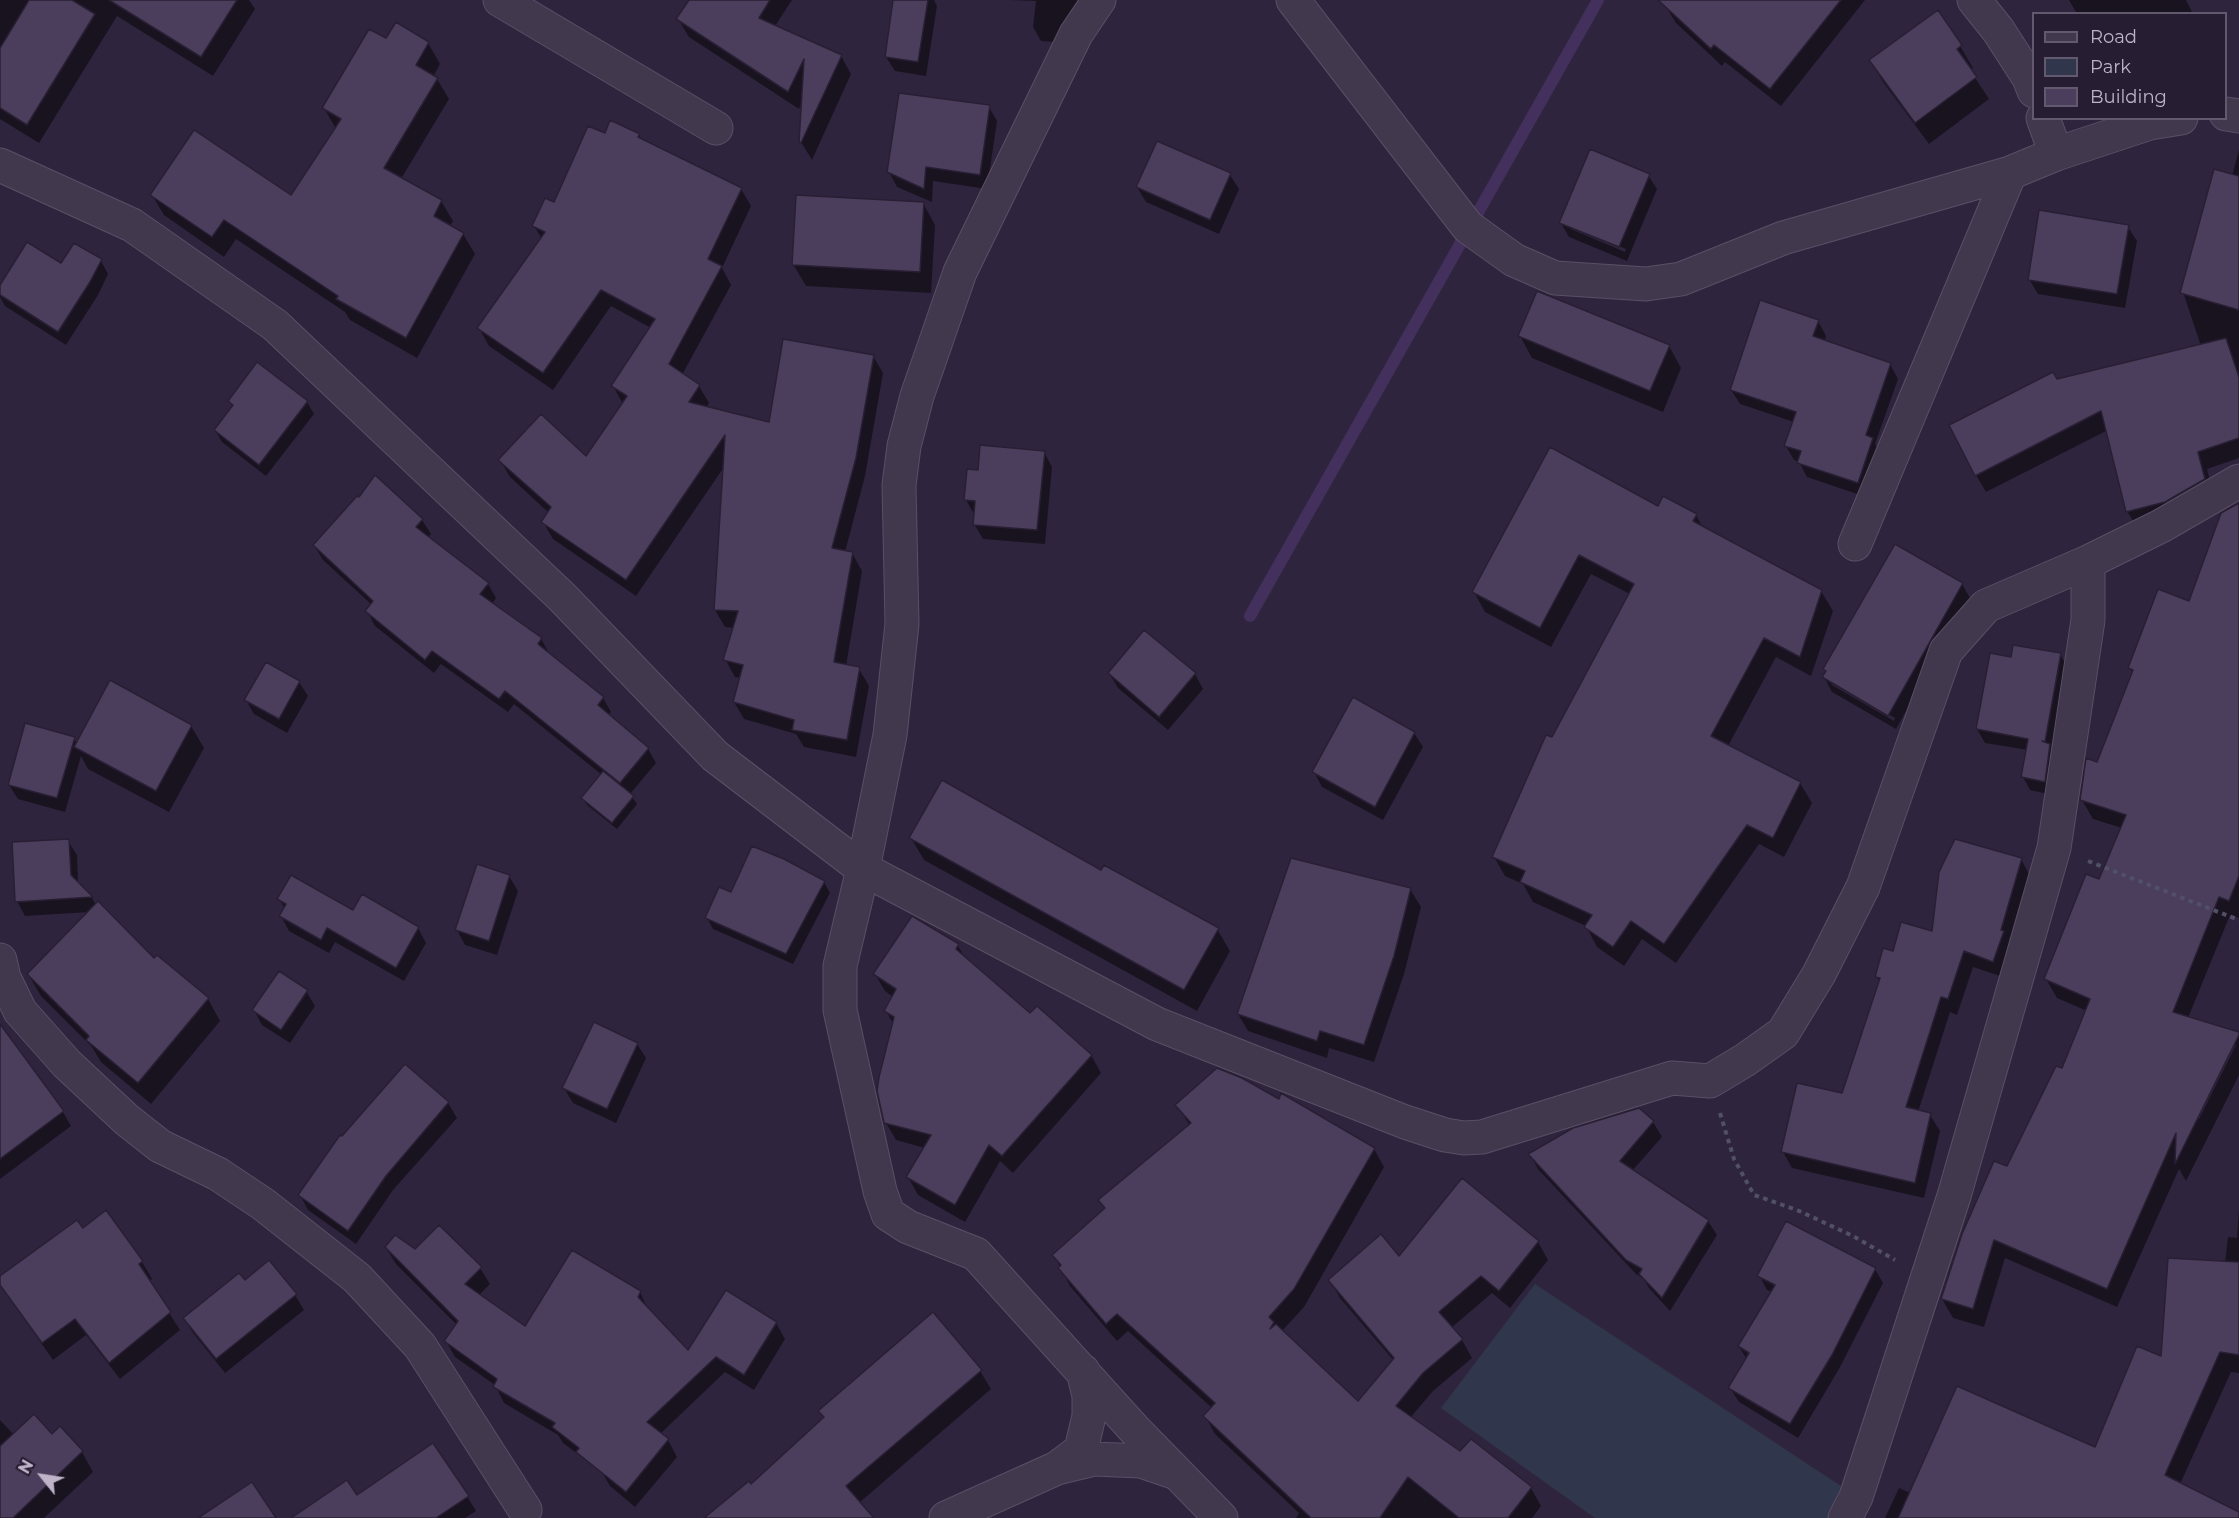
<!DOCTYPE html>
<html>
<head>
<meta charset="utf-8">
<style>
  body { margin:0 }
  #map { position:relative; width:2239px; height:1518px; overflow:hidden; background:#2f243d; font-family:Montserrat,sans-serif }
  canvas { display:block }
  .legend { position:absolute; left:2032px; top:12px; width:195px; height:108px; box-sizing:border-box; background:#271d32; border:2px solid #63596e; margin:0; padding:8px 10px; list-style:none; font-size:18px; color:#beb3c9 }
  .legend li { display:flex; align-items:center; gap:12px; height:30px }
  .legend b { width:30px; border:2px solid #63596e }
  .north { position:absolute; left:12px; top:1446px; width:60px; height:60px; -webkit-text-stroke:4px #271d32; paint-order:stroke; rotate:300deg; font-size:16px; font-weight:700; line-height:24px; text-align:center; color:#beb3c9 }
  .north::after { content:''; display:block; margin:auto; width:21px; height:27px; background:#beb3c9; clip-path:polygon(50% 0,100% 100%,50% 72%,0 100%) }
</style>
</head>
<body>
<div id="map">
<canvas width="2239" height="1518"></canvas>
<ul class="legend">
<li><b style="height:8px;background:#42384e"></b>Road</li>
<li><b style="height:16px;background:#30364b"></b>Park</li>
<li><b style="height:16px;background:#4a3e5c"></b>Building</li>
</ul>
<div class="north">N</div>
</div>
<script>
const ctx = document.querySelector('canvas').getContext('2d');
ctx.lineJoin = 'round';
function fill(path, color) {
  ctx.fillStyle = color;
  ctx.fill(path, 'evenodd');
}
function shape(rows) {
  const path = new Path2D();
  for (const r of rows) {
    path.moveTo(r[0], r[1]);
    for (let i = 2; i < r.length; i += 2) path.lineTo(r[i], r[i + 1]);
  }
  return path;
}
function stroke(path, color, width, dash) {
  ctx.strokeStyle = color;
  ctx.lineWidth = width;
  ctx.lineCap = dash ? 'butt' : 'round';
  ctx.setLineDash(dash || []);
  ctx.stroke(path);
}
fill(shape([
  [1535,1284,1847,1490,1830,1518,1595,1518,1441,1408]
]), '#30364b');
fill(shape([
  [0,0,249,0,255,9,213,76,117,16,39,143,0,119],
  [691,0,792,0,775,26,841,56,851,74,812,160,801,142,803,99,799,109,689,37,678,19],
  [895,0,934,0,937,6,926,76,895,71,886,57],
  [1009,0,1080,0,1065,43,1041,41,1033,27,1036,1],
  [1670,0,1865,0,1781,106,1725,62,1722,66,1676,23,1665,5],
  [2069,0,2186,0,2193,14,2077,14],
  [386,40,428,43,440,64,433,77,437,79,449,99,401,179,441,201,453,221,450,226,463,234,475,254,417,358,350,320,345,312,236,239,224,257,164,215,152,195,291,197,336,129,324,108],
  [1960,46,1973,68,1970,70,1989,99,1929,144,1883,82,1871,61],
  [989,107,997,121,987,189,933,181,932,202,897,187,889,172],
  [606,135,639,135,642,141,741,189,751,206,722,268,731,285,682,375,699,386,709,403,706,408,770,424,873,356,883,373,865,476,845,552,852,553,862,571,846,666,859,669,869,686,856,757,804,747,796,734,744,719,734,702,741,678,735,677,725,659,734,628,725,627,715,610,724,467,636,596,553,539,543,522,549,513,510,477,500,460,587,458,623,404,613,386,651,328,611,306,553,390,489,346,479,328,542,239,534,226,555,204],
  [2239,150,2239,458,2207,469,2214,497,2137,528,2127,511,2108,430,1986,492,1976,475,2056,381,2201,346,2182,289,2232,176],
  [1230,175,1239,189,1219,234,1146,202,1137,187],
  [1648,175,1657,189,1627,261,1569,237,1561,223],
  [1571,226,1626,249,1625,252,1571,229],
  [923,203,935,225,931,293,806,286,793,264],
  [2128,227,2137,241,2125,308,2038,294,2029,279],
  [101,261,108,274,98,295,66,345,5,306,0,297,0,288,62,265],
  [1818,321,1826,336,1824,342,1890,364,1898,379,1875,444,1881,454,1866,497,1807,477,1799,462,1794,460,1786,446,1794,422,1740,404,1731,390],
  [1520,336,1669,346,1681,368,1663,412,1532,358],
  [230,401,307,402,314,414,266,476,222,442,215,430,233,407],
  [1044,452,1052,467,1045,544,983,539,974,524,974,514,966,500,979,471],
  [1658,508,1696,515,1703,528,1821,591,1833,611,1811,676,1776,657,1728,746,1800,783,1812,803,1784,857,1759,844,1676,963,1642,939,1624,966,1597,947,1586,926,1533,902,1523,884,1505,876,1494,857,1553,739,1630,594,1591,574,1551,647,1485,612,1474,592],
  [422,520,431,534,428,537,488,584,496,598,492,604,541,639,549,653,603,698,611,712,608,716,648,749,656,763,630,794,637,804,617,829,587,805,583,798,602,775,514,704,508,712,441,664,434,673,375,626,367,611,372,605,323,560,314,545],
  [1962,584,1970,598,1896,729,1832,692,1824,677,1826,672,1825,669],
  [1830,680,1895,718,1894,721,1832,685],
  [2239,591,2239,918,2230,915,2188,1018,2239,1033,2239,1075,2186,1181,2179,1169,2117,1307,2005,1258,1984,1327,1953,1318,1942,1299,2008,1168,2063,1070,2087,1011,2057,998,2046,979,2100,881,2122,828,2093,819,2082,800,2133,674,2130,668,2190,603],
  [2232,1045,2236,1045,2199,1119,2196,1118],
  [2060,654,2068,668,2052,795,2030,790,2023,777,2028,750,1985,743,1977,729,2012,658],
  [1109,673,1195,674,1203,689,1168,730,1118,688],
  [299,682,308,696,287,733,254,714,246,700],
  [191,726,204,748,169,812,88,769,81,756,65,812,18,799,9,785,74,738,77,744],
  [1414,733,1423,747,1383,820,1322,787,1314,772],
  [911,838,1102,872,1217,929,1230,951,1197,1011,924,860],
  [68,841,77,855,78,884,92,898,96,905,154,960,208,999,220,1021,151,1104,101,1062,92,1047,41,996,28,974,90,912,25,916,17,901],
  [2021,859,2030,876,2003,977,1973,967,1957,1015,1950,1012,1918,1112,1930,1115,1940,1131,1924,1198,1792,1168,1783,1152,1843,1095,1880,982,1877,977,1894,953,1933,933],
  [509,876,518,891,497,955,465,945,457,930],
  [824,882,830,893,793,964,713,929,707,918,732,894],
  [1410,889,1421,907,1404,974,1374,1062,1329,1048,1327,1058,1248,1031,1238,1014],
  [279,899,353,912,418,928,426,943,404,981,335,942,329,953,289,931,281,916,285,909],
  [958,946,967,961,1030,1016,1091,1055,1101,1073,1013,1173,1000,1161,965,1222,918,1195,908,1177,925,1148,896,1140,886,1123,894,1025,886,1011,893,997,885,991,875,974],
  [306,991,315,1006,290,1043,262,1025,254,1010],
  [0,1027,63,1112,71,1126,0,1179],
  [637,1044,646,1058,616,1123,573,1103,564,1088],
  [405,1066,448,1103,457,1118,393,1190,356,1244,308,1210,300,1195],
  [1280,1101,1374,1149,1384,1167,1304,1307,1282,1331,1359,1403,1394,1361,1340,1298,1330,1280,1399,1258,1538,1242,1548,1260,1510,1308,1492,1293,1451,1328,1462,1340,1472,1358,1433,1391,1410,1418,1461,1453,1471,1441,1531,1488,1541,1506,1532,1518,1296,1518,1299,1513,1215,1434,1205,1416,1212,1408,1128,1331,1117,1341,1070,1286,1054,1255,1105,1210,1100,1200,1190,1126,1177,1105],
  [1638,1110,1653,1122,1662,1137,1632,1171,1708,1221,1717,1235,1670,1311,1649,1288,1644,1279,1636,1274,1538,1169,1530,1154],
  [2239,1208,2239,1373,2231,1372,2180,1484,2223,1518,1885,1518,1899,1488,1911,1493,2096,1449,2162,1359,2225,1263,2228,1237,2237,1238],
  [106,1212,142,1262,152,1279,149,1281,180,1330,120,1379,86,1335,53,1360,0,1284,0,1277,83,1230],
  [386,1248,415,1251,480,1268,490,1284,479,1295,526,1328,640,1292,648,1310,688,1353,776,1323,785,1339,754,1390,725,1372,660,1434,668,1440,677,1457,635,1507,610,1486,602,1472,563,1443,558,1435,504,1403,495,1385,455,1357,446,1341,457,1325,396,1264],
  [1875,1269,1883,1283,1839,1369,1798,1438,1739,1402,1730,1388,1747,1360,1739,1346,1772,1292,1767,1290,1759,1275],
  [245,1282,295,1295,304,1310,225,1373,193,1333,185,1319],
  [980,1371,991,1389,859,1503,868,1518,724,1518,750,1486,825,1418,820,1411],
  [0,1420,14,1435,52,1436,60,1429,82,1452,93,1472,44,1518,0,1518],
  [467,1496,476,1511,465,1518,301,1518,357,1497]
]), '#0007');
stroke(shape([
  [1250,616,1598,0]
]), '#44305c', 12);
const building = shape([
  [29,0,72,0,95,14,27,125,0,108,0,48,29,0],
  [109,0,237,0,201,57,109,0],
  [689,0,770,0,759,18,842,55,801,143,799,142,804,59,788,92,676,19,689,0],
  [893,0,928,0,918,62,885,57,893,0],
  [1658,0,1841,0,1770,89,1714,45,1711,49,1658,0],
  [1938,10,1962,45,1957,49,1977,77,1915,123,1869,60,1938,10],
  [396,22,429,42,416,65,438,78,384,168,442,200,434,216,464,233,406,338,336,299,338,296,224,220,212,237,150,195,194,130,291,195,341,119,322,108,369,29,386,38,396,22],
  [899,93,990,105,980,175,926,167,924,189,887,172,899,93],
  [610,120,640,134,638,137,742,188,708,259,722,266,669,364,700,385,689,402,769,422,783,339,874,355,856,458,832,548,853,552,834,662,860,667,847,740,792,730,794,720,733,702,743,665,723,660,738,611,714,610,725,435,626,580,541,522,551,507,498,460,541,414,586,456,627,396,611,386,655,319,601,290,543,373,477,328,545,232,532,226,545,198,554,202,588,126,605,133,610,120],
  [1157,141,1231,173,1210,220,1136,187,1157,141],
  [1590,149,1650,174,1619,247,1559,223,1590,149],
  [2214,169,2239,176,2239,310,2180,293,2214,169],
  [796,195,924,202,920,272,792,265,796,195],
  [2039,210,2129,225,2117,294,2028,280,2039,210],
  [27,242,61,263,74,243,102,259,90,282,58,332,0,295,0,285,27,242],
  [1537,291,1670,345,1650,391,1518,336,1537,291],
  [1760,300,1819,320,1813,336,1891,363,1866,435,1873,438,1858,483,1797,463,1801,451,1784,446,1796,412,1730,390,1760,300],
  [2226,338,2239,377,2239,438,2198,452,2205,479,2165,502,2126,512,2101,411,1975,476,1949,425,2053,372,2057,379,2226,338],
  [257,362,308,401,259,465,214,430,233,405,228,401,257,362],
  [980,445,1045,451,1037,530,973,525,975,501,964,500,967,469,978,470,980,445],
  [1550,447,1658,506,1663,496,1697,514,1693,521,1822,590,1800,657,1764,638,1711,736,1801,782,1773,838,1747,825,1664,944,1631,921,1613,947,1584,927,1592,915,1520,882,1525,871,1492,857,1546,735,1552,737,1634,584,1579,555,1540,628,1472,592,1550,447],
  [375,475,423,519,416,527,489,583,480,594,542,638,538,644,604,697,598,705,649,748,620,783,505,691,499,699,432,651,425,660,365,611,373,601,313,545,357,496,359,497,375,475],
  [2239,503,2239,876,2229,901,2219,897,2173,1012,2239,1032,2239,1035,2175,1164,2176,1133,2107,1289,1994,1240,1973,1309,1941,1299,1962,1234,1994,1161,2007,1166,2056,1066,2062,1068,2090,999,2044,979,2086,874,2099,879,2126,815,2080,800,2086,758,2097,762,2133,670,2128,668,2158,589,2189,601,2221,513,2239,503],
  [1895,544,1963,583,1888,716,1822,677,1826,671,1823,669,1895,544],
  [1144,630,1196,673,1159,717,1108,673,1144,630],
  [2013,645,2061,653,2045,742,2042,741,2050,744,2045,782,2021,777,2028,739,1976,729,1990,653,2011,657,2013,645],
  [266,662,300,681,279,719,244,700,266,662],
  [110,680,192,725,156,791,74,747,110,680],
  [1353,697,1415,732,1375,807,1312,772,1353,697],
  [25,723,75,737,57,798,8,785,25,723],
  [603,771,634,796,612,823,581,798,603,771],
  [942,780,1101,870,1104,865,1219,928,1184,990,909,838,942,780],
  [69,839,71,875,93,897,15,902,12,842,69,839],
  [1955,839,2022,858,2001,930,2004,931,1993,962,1964,951,1948,999,1941,997,1906,1107,1931,1113,1915,1183,1781,1152,1797,1083,1842,1093,1880,978,1875,977,1883,948,1893,951,1901,922,1932,931,1939,872,1955,839],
  [752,846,784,859,825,881,786,954,705,918,719,887,731,892,752,846],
  [1291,858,1411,888,1394,956,1364,1045,1320,1031,1317,1041,1237,1014,1291,858],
  [477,864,510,875,489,941,455,930,477,864],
  [291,875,353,910,362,894,419,927,396,968,327,928,321,940,279,916,286,904,277,899,291,875],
  [98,901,154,958,157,955,209,998,138,1083,86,1040,89,1036,27,974,98,901],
  [912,916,959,944,956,949,1030,1013,1037,1006,1092,1055,1002,1156,989,1145,955,1205,906,1177,931,1135,884,1123,877,1091,879,1077,894,1017,884,1011,896,989,873,974,912,916],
  [279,971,308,990,281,1030,252,1010,279,971],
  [594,1022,638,1043,607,1109,562,1088,594,1022],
  [0,1024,64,1111,0,1159,0,1024],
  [405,1064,449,1102,386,1176,348,1231,298,1195,340,1135,342,1136,405,1064],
  [1217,1068,1242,1078,1279,1099,1281,1093,1375,1148,1294,1289,1269,1317,1274,1322,1270,1329,1276,1324,1358,1401,1394,1358,1328,1280,1381,1234,1399,1256,1462,1178,1539,1241,1499,1291,1481,1276,1439,1312,1463,1339,1423,1373,1396,1406,1460,1451,1471,1439,1532,1487,1508,1518,1459,1518,1408,1477,1380,1518,1311,1518,1203,1416,1215,1403,1117,1314,1106,1324,1058,1268,1061,1265,1052,1255,1105,1208,1098,1200,1191,1123,1175,1105,1217,1068],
  [1639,1108,1654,1121,1620,1161,1709,1220,1662,1298,1639,1274,1642,1269,1626,1260,1528,1154,1573,1128,1639,1108],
  [106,1210,143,1261,139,1264,171,1312,109,1363,75,1319,42,1343,0,1285,0,1276,77,1220,83,1228,106,1210],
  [1786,1221,1876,1268,1832,1355,1790,1424,1728,1388,1749,1353,1738,1346,1775,1285,1757,1276,1786,1221],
  [439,1225,482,1267,465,1284,525,1326,572,1250,641,1291,638,1297,688,1350,726,1290,777,1322,744,1375,716,1357,647,1422,669,1439,626,1492,576,1452,579,1448,552,1427,555,1423,493,1387,497,1379,444,1341,458,1321,385,1247,395,1235,415,1249,439,1225],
  [2168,1258,2239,1262,2239,1355,2220,1352,2165,1475,2239,1512,2239,1518,1898,1518,1957,1386,2095,1447,2137,1346,2161,1356,2168,1258],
  [269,1260,297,1294,216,1359,183,1318,239,1273,245,1280,269,1260],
  [933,1312,982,1370,846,1486,874,1518,704,1518,749,1481,751,1484,824,1417,818,1411,933,1312],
  [34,1414,52,1434,60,1426,83,1451,13,1518,0,1518,0,1446,34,1414],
  [433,1443,469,1496,436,1518,291,1518,347,1480,357,1495,433,1443],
  [252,1482,276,1518,198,1518,252,1482]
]);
fill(building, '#4a3e5c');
stroke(building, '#291f34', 1.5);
const minor = shape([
  [500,0,716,128],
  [1099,0,1076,34,960,272,917,396,904,446,899,485,902,624,890,735,863,869,840,966,840,1010,880,1191,888,1214,908,1227,976,1254,1135,1430,1221,1518],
  [1293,0,1468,227,1514,260,1555,278,1646,284,1681,279,1783,238,2010,173,2056,154,2150,123,2181,118],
  [1974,0,1998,30,2029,78,2034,91],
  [2226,114,2239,116],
  [2043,118,2056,154],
  [0,165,132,225,275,325,562,597,715,756,863,869,1157,1024,1405,1122,1445,1135,1464,1138,1482,1137,1672,1078,1710,1081,1745,1060,1783,1033,1819,974,1863,887,1946,651,1986,606,2088,562,2161,526,2239,481],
  [1855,544,2010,173],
  [0,960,4,978,20,1011,67,1064,127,1120,160,1146,218,1174,263,1204,357,1278,420,1346,525,1510],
  [1057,1468,1081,1450,1089,1416,1089,1396,1083,1371],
  [946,1518,1057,1468,1094,1459,1141,1461,1176,1473],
  [1845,1518,1856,1497,1954,1196,2054,848,2088,620,2088,562]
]);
stroke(minor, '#5a5065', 35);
stroke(shape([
  [2088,861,2239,920],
  [1720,1113,1734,1159,1754,1195,1797,1210,1853,1236,1895,1260]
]), '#515067', 4, [4.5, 4.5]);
stroke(minor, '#42384e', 33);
</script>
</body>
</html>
